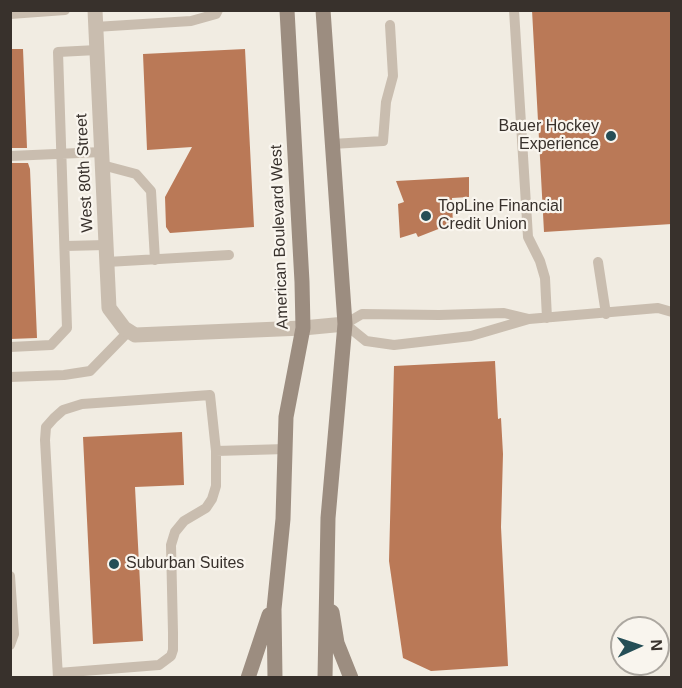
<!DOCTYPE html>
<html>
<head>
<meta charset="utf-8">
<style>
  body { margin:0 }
  #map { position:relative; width:682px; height:688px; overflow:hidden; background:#f1ece2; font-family:Arial,sans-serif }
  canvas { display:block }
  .frame { position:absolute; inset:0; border:12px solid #38312c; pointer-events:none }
  .north { position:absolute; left:610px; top:616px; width:60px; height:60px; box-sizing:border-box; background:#f9f5ee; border:2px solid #aca7a0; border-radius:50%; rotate:87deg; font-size:16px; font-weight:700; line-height:24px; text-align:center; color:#38312c }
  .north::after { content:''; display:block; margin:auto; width:21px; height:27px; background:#254e56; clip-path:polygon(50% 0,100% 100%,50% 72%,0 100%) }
</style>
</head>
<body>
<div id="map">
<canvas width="682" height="688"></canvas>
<div class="frame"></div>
<div class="north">N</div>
</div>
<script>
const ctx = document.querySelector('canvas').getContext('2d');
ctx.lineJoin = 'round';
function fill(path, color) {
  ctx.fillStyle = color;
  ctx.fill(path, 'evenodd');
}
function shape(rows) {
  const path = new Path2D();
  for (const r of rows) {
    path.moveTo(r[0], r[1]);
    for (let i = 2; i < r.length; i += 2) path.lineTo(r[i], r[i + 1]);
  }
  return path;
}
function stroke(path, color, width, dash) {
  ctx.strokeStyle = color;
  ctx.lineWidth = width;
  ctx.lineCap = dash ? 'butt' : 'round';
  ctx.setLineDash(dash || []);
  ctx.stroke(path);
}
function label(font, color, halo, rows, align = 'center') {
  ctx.font = font + ' Arial,sans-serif';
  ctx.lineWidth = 4.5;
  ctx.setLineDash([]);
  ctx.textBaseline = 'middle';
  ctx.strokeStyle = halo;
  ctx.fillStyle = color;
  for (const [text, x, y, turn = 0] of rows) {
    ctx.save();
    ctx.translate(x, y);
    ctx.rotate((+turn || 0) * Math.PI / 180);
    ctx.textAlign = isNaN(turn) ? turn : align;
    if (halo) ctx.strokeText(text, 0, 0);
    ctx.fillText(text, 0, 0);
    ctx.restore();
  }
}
fill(shape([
  [532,10,672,10,672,224,544,232],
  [10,49,23,49,27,148,10,148],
  [245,49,254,227,170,233,166,227,165,197,192,147,147,150,143,54],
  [10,163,28,163,30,169,37,338,10,339],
  [469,177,469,197,452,198,453,228,441,228,418,237,416,233,400,238,398,204,404,202,396,181],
  [495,361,498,419,501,418,503,454,501,527,508,666,431,671,403,658,389,561,394,366],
  [182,432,184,485,135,487,143,641,93,644,83,437]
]), '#ba7957');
stroke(shape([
  [514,10,528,237,540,261,545,278,547,318],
  [10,14,65,10],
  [95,27,191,21,216,14,218,10],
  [332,144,383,141,386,102,393,76,390,25],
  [10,156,102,152],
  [102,165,136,174,151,191,155,260],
  [65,246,106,245],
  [107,262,229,255],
  [598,262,606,314],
  [529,319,504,313,439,315,362,314,345,324,366,341,394,345,471,336,529,319,658,308,672,312],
  [10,347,51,345,67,328,58,52,97,50],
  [10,377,64,375,90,371,129,331],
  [10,576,14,634,10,645],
  [58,673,159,665,171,656,173,650,173,633,171,545,175,532,184,521,206,508,212,499,216,486,216,451],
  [58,678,45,440,46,427,54,418,63,410,82,404,210,395,216,451,286,449]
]), '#c9bdaf', 10);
stroke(shape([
  [95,10,109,308,124,328,135,335,303,328,345,324]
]), '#c9bdaf', 15);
stroke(shape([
  [323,10,345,324,328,518,325,678],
  [332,612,337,643,351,678],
  [248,678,269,615],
  [275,678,274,609,283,519,286,417,303,328,302,282,287,10]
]), '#9c8d80', 15);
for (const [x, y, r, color] of [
  [611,136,6,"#254e56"],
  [426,216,6,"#254e56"],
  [114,564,6,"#254e56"]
]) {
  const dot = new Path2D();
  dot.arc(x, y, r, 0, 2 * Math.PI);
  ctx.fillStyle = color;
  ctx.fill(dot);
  stroke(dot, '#f9f5ee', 2);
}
label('16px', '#38312c', '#f9f5ee', [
  ["Bauer Hockey",599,127,"right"],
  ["Experience",599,145,"right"],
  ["TopLine Financial",438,207],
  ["Credit Union",438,225],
  ["Suburban Suites",126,564]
], 'left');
label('16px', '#38312c', '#f9f5ee', [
  ["West 80th Street",85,173,-93],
  ["American Boulevard West",280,237,-92]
]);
</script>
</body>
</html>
